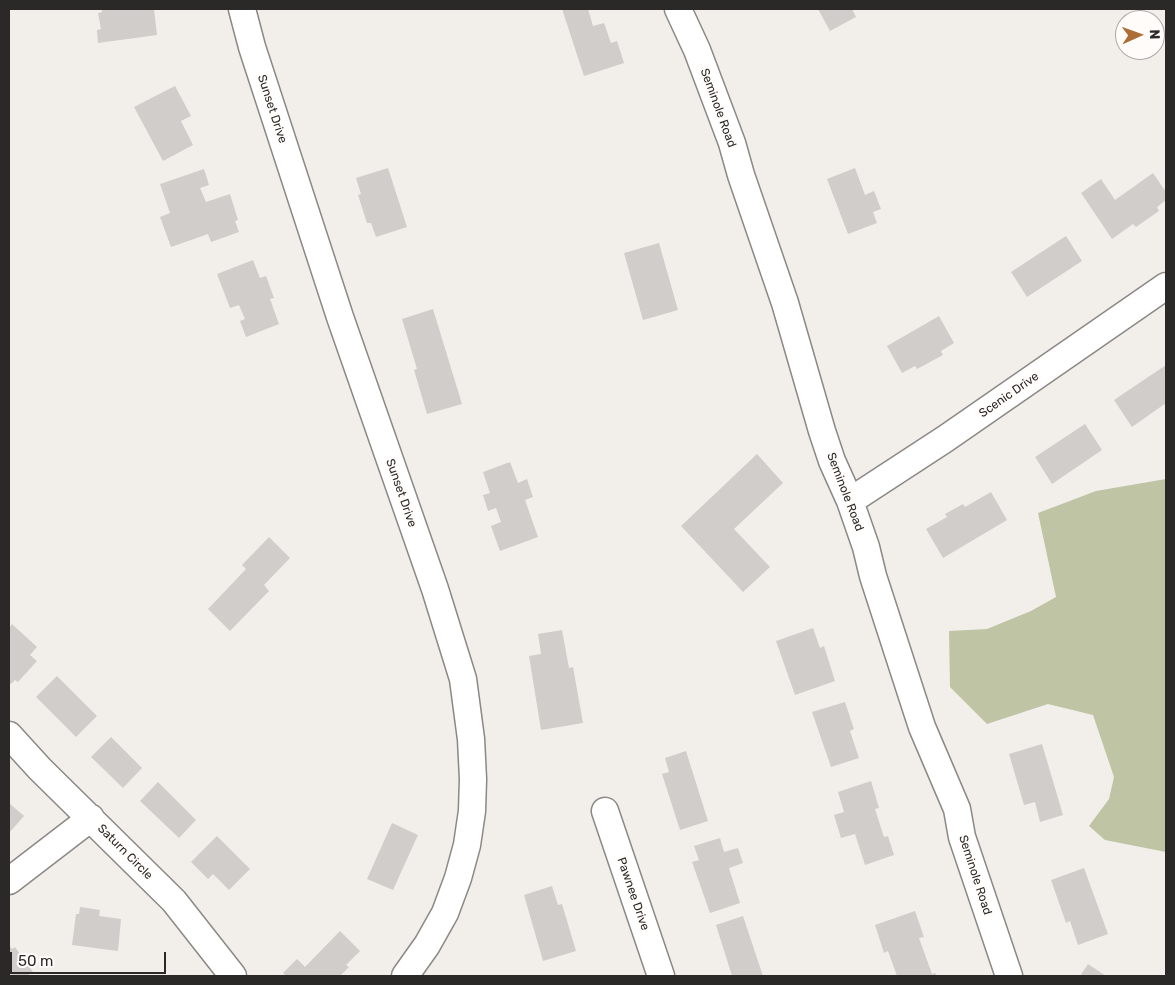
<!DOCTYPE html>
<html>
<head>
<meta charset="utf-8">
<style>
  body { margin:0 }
  #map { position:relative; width:1175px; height:985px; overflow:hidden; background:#f2efeb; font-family:Rubik,sans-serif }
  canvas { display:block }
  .frame { position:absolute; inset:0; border:10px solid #2a2928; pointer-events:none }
  .north { position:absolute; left:1115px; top:10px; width:50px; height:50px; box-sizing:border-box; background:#fffcfa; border:1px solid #aaa8a6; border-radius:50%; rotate:88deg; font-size:14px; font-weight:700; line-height:20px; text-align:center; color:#2a2928 }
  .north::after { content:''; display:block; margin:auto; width:18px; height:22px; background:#ad6d36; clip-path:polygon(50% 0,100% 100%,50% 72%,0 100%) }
  .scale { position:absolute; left:10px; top:952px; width:156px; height:22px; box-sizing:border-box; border:2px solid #2a2928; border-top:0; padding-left:6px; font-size:15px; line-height:18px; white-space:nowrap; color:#2a2928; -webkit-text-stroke:4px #fffcfa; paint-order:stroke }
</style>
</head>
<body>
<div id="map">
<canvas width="1175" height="985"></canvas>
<div class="frame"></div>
<div class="north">N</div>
<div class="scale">50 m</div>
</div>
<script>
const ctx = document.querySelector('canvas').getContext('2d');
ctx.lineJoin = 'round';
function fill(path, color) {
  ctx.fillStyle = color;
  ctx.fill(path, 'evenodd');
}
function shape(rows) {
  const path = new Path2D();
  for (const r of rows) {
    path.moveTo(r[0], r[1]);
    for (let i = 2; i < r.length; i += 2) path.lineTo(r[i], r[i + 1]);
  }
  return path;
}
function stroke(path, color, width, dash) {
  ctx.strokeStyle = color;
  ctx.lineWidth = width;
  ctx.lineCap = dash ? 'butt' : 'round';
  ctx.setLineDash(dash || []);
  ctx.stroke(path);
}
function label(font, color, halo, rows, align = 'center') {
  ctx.font = font + ' Rubik,sans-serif';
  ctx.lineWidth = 4;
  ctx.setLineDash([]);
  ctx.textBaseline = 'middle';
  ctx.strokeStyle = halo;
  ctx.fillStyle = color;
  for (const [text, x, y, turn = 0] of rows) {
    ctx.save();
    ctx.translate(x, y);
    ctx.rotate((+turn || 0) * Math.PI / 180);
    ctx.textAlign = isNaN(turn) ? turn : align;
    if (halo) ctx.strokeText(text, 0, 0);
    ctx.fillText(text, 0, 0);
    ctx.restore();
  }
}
fill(shape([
  [1166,479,1166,852,1105,840,1089,826,1109,799,1114,777,1093,715,1048,704,987,724,950,687,949,631,987,629,1031,611,1056,597,1038,513,1096,491]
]), '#bec4a4');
fill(shape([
  [102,9,154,9,157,35,98,43,97,30,101,29,98,13,102,12],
  [562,9,588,9,593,26,604,23,611,43,617,41,624,63,584,76],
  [818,9,852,9,856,17,830,31],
  [175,86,191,116,181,121,193,145,163,161,134,107],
  [388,168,407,227,376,237,371,223,367,223,358,195,361,194,356,178],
  [855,168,865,195,874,191,881,209,873,212,877,223,848,234,827,179],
  [204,169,209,185,200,188,206,202,230,194,238,220,235,221,239,232,211,242,208,234,171,247,160,217,170,213,160,184],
  [1153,173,1166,192,1166,200,1157,207,1159,211,1136,227,1133,224,1112,239,1081,193,1101,179,1115,200],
  [1066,236,1082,261,1027,297,1011,272],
  [659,243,678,310,643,320,624,253],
  [253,260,260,278,266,276,274,298,270,299,279,324,246,337,240,321,245,319,239,305,230,308,217,274],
  [433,309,462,404,427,414,414,370,417,369,402,319],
  [939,316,954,343,941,351,943,355,917,369,915,366,902,373,887,346],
  [1166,365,1166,403,1132,427,1114,400],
  [1085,424,1102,450,1052,484,1035,457],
  [757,454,783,483,734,529,770,567,743,592,681,526],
  [510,462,518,483,527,479,533,497,525,500,538,537,500,551,491,526,501,522,496,508,488,511,483,495,490,493,483,472],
  [991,492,1007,520,943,558,926,529,947,517,945,514,963,504,965,507],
  [269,537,290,558,264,585,269,591,230,631,208,609,246,569,242,565],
  [12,624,37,647,30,655,37,661,18,682,15,680,11,684,9,682,9,628],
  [813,628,820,648,824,646,835,681,795,695,776,641],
  [562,630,569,668,573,667,583,723,541,730,529,656,541,654,538,634],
  [57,676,97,716,76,737,36,697],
  [845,702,854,729,850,731,859,758,831,767,812,712],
  [111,737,142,768,123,788,91,757],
  [1042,744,1063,815,1040,822,1035,802,1024,805,1009,754],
  [686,751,708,821,680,830,662,774,669,772,665,758],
  [871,781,879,808,875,809,884,837,888,836,894,855,865,865,855,834,841,838,834,815,844,812,838,792],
  [158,782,196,820,179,838,140,801],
  [9,803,24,816,9,833],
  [392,823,418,835,393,890,367,879],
  [217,836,250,869,229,890,213,874,208,879,191,862],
  [720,838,724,852,738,848,743,863,729,868,740,903,710,913,692,862,699,860,694,846],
  [1084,868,1108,934,1078,945,1070,921,1066,923,1051,880],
  [552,886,558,905,562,904,576,951,543,961,524,895],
  [80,907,100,910,99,916,121,919,118,951,72,945,76,914,79,914],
  [915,911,924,937,919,938,932,974,935,973,937,976,897,976,888,951,884,953,875,925],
  [743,916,763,976,732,976,716,925],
  [340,931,360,951,346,965,349,967,340,976,286,976,283,973,297,959,305,967],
  [9,945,12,949,15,947,33,972,27,976,9,976],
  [1088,964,1106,976,1080,976]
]), '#d0cdca');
const minor = shape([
  [242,9,252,47,340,317,435,589,463,679,471,739,473,779,472,811,467,845,458,878,445,913,427,945,405,976],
  [678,9,697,50,732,143,741,175,785,303,822,431,832,461,850,501,866,547,873,576,922,727,957,809,962,837,1009,976],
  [850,501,945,439,1166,286],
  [9,735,40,769,174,901,233,976],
  [605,811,661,976],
  [9,881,91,818]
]);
stroke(minor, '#8b8885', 29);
stroke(minor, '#fff', 26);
label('12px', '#2a2928', '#fffcfa', [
  ["Seminole Road",718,108,70],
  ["Sunset Drive",272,109,72],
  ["Scenic Drive",1009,395,-35],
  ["Seminole Road",845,492,69],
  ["Sunset Drive",401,493,71],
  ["Saturn Circle",125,852,45],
  ["Seminole Road",975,875,72],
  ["Pawnee Drive",633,894,71]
]);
</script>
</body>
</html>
